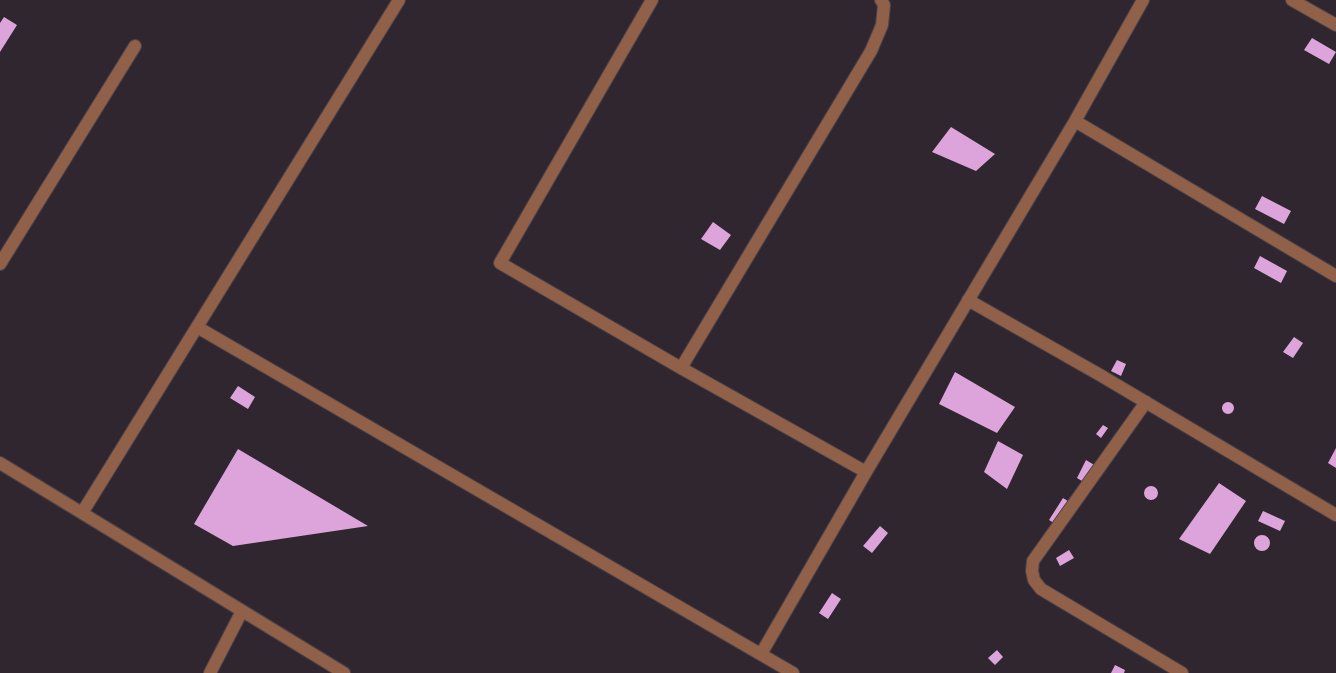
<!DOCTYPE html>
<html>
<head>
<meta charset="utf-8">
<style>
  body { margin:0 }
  canvas { display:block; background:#30262f }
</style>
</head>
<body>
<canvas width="1336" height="673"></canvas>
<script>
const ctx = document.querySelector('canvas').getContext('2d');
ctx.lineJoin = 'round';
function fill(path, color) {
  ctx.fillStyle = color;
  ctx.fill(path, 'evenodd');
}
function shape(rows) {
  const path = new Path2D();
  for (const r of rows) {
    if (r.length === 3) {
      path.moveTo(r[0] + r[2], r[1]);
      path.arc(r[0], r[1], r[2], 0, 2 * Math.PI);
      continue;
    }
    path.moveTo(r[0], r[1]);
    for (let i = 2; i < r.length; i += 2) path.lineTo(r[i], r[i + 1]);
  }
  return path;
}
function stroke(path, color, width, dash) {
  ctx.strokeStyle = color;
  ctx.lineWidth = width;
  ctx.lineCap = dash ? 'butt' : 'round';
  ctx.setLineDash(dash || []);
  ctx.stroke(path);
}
fill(shape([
  [4,17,17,25,0,52,0,23],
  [1312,38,1336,52,1329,64,1304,50],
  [951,127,995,154,976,171,932,152],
  [1262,196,1291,211,1284,224,1255,209],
  [713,222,731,235,720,250,701,239],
  [1260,256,1287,271,1281,283,1254,268],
  [1294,337,1303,343,1293,358,1283,352],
  [1117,360,1126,364,1121,376,1111,371],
  [955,372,1015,407,997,433,939,404],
  [238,386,255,397,248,409,230,398],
  [1228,408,6],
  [1103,425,1108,428,1101,438,1096,434],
  [998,441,1023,455,1007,489,984,472],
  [1336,448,1336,468,1328,463],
  [238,449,368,526,233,546,194,524],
  [1086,460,1096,466,1087,484,1077,478],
  [1219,483,1246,501,1210,554,1179,539],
  [1151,493,7],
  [1063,498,1071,503,1057,525,1049,520],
  [1263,511,1285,521,1280,531,1258,521],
  [880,526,888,533,872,553,863,546],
  [1262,543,8],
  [1069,550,1074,558,1060,566,1056,558],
  [832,593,841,599,828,619,819,613],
  [997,650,1003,657,995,665,988,658],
  [1115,665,1125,670,1124,673,1111,673]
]), '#dca4db');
const street = shape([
  [652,0,500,263,681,368,866,472],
  [1292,0,1336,25],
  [1075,121,1336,276],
  [0,264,135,46],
  [968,300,1100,375,1336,515],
  [197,327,793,673],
  [681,368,871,51,882,25,884,5,881,0],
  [1146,402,1033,561,1032,571,1034,580,1041,589,1182,673],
  [0,463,82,513],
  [761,654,866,472,1075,121,1143,0],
  [210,673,242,611],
  [344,673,82,513,399,0]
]);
stroke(street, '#4c434b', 14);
stroke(street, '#906049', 12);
</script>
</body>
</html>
